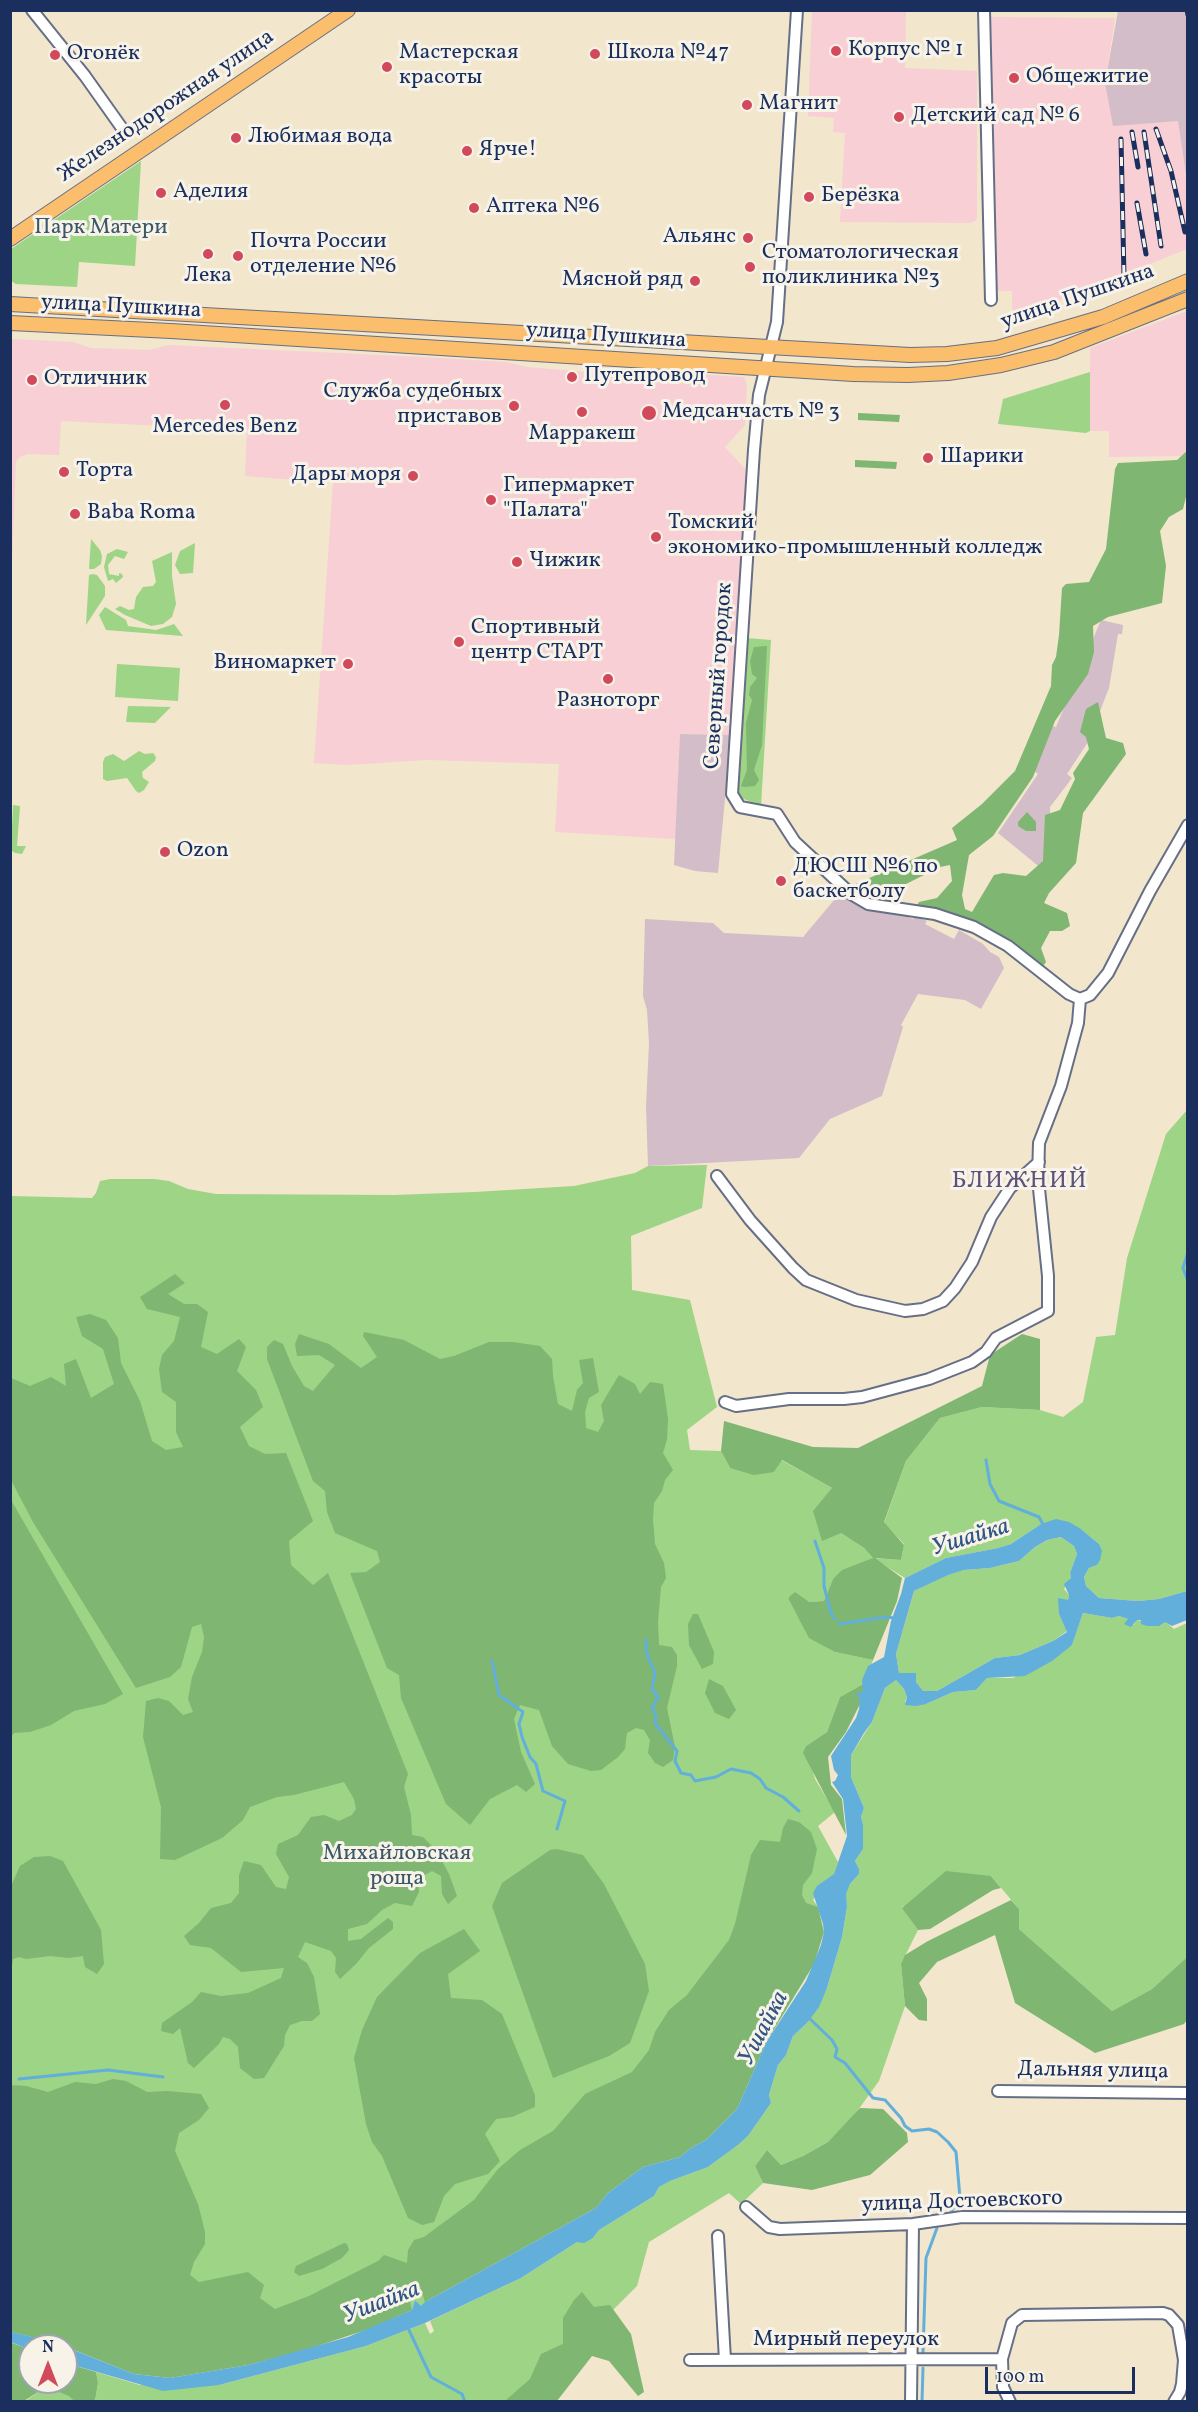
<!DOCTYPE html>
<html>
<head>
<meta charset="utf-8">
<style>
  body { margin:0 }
  #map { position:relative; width:1198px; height:2412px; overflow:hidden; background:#f2e6cd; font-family:Vollkorn,serif }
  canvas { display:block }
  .frame { position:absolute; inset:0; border:12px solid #1b2f5e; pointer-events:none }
  .north { position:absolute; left:18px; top:2334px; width:60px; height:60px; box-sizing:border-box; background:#f7f3e8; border:2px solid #9fa5b1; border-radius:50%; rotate:0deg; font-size:16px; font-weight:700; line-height:24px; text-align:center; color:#1b2f5e }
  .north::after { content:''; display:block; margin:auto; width:21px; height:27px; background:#d1495b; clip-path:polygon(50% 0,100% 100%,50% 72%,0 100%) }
  .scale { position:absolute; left:985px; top:2367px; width:150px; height:27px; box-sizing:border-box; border:3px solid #1b2f5e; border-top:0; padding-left:8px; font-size:18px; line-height:21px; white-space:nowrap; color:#1b2f5e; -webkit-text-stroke:4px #f7f3e8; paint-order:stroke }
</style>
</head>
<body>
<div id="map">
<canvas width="1198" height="2412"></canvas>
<div class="frame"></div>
<div class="north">N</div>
<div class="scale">100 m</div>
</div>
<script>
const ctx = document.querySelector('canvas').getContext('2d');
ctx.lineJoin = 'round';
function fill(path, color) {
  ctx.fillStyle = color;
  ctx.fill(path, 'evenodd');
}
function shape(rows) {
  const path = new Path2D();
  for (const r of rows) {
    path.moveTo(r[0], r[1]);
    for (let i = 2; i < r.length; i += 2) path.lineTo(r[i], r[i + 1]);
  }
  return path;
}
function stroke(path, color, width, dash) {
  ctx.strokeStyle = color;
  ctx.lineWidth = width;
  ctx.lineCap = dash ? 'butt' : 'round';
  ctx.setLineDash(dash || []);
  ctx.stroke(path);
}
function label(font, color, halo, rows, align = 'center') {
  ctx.font = font + ' Vollkorn,serif';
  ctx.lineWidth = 6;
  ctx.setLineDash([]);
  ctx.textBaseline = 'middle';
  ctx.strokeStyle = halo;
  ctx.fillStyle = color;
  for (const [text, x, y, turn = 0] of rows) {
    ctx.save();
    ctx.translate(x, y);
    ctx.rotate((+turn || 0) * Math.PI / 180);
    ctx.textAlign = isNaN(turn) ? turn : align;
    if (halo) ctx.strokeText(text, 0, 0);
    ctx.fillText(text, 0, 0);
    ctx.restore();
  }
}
fill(shape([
  [812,11,906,11,905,68,977,71,977,218,975,221,970,223,840,222,845,133,833,132,834,118,808,116],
  [989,17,1115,18,1105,83,1113,125,1178,121,1187,183,1187,249,1033,311,1012,317,1012,291,997,291],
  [1187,311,1187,456,1109,457,1109,431,1090,431,1090,348],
  [11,339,73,342,91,348,150,350,168,345,422,357,506,362,527,367,586,372,611,369,744,377,747,384,745,425,725,447,748,472,731,735,680,734,676,839,555,832,559,764,426,760,347,765,314,763,333,483,245,476,247,430,61,421,59,455,28,454,20,457,16,462,11,584]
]), '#f7cfd4');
fill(shape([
  [1118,11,1187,11,1187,182,1178,121,1113,126,1105,83],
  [1101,620,1123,625,1122,634,1118,634,1109,688,1088,742,1067,774,1072,778,1050,807,1051,857,1042,869,998,833,1038,774,1029,767,1053,726,1056,727],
  [680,734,731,735,718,873,695,871,674,865],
  [840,893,866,908,898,913,913,919,915,916,927,921,925,924,954,939,959,930,983,944,990,952,999,957,1004,968,981,1009,965,1000,918,994,901,1025,903,1027,882,1096,830,1119,799,1158,648,1166,646,1106,649,1043,647,1010,643,996,645,919,713,923,724,933,803,937]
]), '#d2bdc8');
fill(shape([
  [141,161,135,266,79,262,77,287,16,284,11,281,11,249],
  [1090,372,1090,431,1086,433,998,424,1003,399],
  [91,539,100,550,102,556,101,564,94,569,89,569],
  [195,543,193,573,180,574,175,565,180,551],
  [117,549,128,552,124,559,115,556,108,565,109,574,119,576,119,573,122,574,123,577,116,583,113,579,108,581,104,567,107,554],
  [172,552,172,576,176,604,172,617,163,624,151,626,125,615,115,609,120,606,129,610,134,609,136,597,143,587,153,586,156,582,152,561],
  [93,574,97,575,105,586,105,596,86,625,89,575],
  [105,607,126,620,128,626,156,630,174,624,183,636,106,630,99,615],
  [747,638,771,640,761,806,739,797,735,789],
  [117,664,180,668,178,701,115,697],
  [128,706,171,707,155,723,126,722],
  [139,751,145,754,153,753,156,757,155,761,142,772,143,778,149,782,144,790,139,793,136,791,127,778,107,781,103,779,103,762,105,757,113,754,124,761],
  [13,805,20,806,17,846,26,846,22,854,15,853,11,850],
  [1187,1110,1187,1591,1159,1599,1138,1601,1099,1598,1086,1586,1084,1577,1089,1568,1097,1565,1099,1544,1081,1529,1041,1524,1011,1544,998,1548,946,1558,905,1578,873,1558,833,1579,824,1601,809,1602,788,1597,796,1613,835,1652,873,1660,865,1683,840,1697,827,1732,806,1746,815,1779,835,1812,818,1826,838,1862,834,1875,827,1879,813,1900,818,1907,421,2307,415,2300,412,2310,66,2346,11,2332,11,1196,92,1198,96,1193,100,1181,110,1179,154,1179,169,1181,188,1189,216,1194,394,1195,475,1192,574,1186,635,1173,648,1166,707,1165,702,1208,631,1236,632,1290,690,1300,717,1407,687,1430,690,1450,721,1451,730,1468,774,1472,781,1460,832,1488,841,1533,864,1548,873,1558,901,1560,904,1544,884,1523,906,1461,940,1418,982,1407,1040,1410,1063,1417,1083,1402,1096,1337,1115,1335,1127,1258,1166,1134],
  [1061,1537,1074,1546,1077,1554,1070,1573,1071,1578,1064,1589,1069,1595,1068,1600,1059,1614,1067,1631,1053,1641,1020,1655,995,1658,937,1691,923,1691,916,1682,915,1676,899,1673,896,1654,914,1591,947,1575,964,1570,990,1568,1019,1561,1035,1547,1047,1540],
  [1083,1613,1112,1618,1119,1616,1128,1619,1134,1625,1136,1620,1161,1623,1165,1621,1174,1629,1187,1623,1187,1957,1152,1989,1112,2011,1019,1929,1019,1909,991,1876,902,1907,918,1930,901,1964,905,2006,879,2081,853,2117,828,2142,803,2156,781,2165,767,2150,755,2166,763,2183,741,2204,729,2193,649,2242,637,2286,522,2401,95,2402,98,2383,96,2372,140,2385,219,2385,366,2346,425,2323,430,2334,434,2331,430,2321,521,2278,577,2242,593,2238,599,2230,654,2196,659,2187,670,2181,708,2167,738,2145,748,2136,771,2103,769,2095,778,2065,786,2055,793,2036,807,2023,827,1988,842,1937,847,1907,845,1894,850,1884,859,1874,859,1869,855,1861,863,1849,863,1824,861,1817,864,1808,851,1777,851,1755,872,1722,885,1688,896,1680,904,1689,907,1697,905,1702,926,1704,953,1692,976,1690,987,1678,1013,1678,1072,1645],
  [46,2387,70,2396,74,2401,24,2402]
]), '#9ed485');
fill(shape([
  [858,413,900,415,899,422,858,420],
  [1187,451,1187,493,1183,509,1169,517,1160,531,1166,566,1162,603,1108,617,1093,626,1094,652,1088,674,1055,721,1033,777,993,836,969,855,962,895,965,909,972,912,994,875,1003,873,1026,876,1043,861,1045,815,1060,810,1075,779,1073,773,1089,749,1086,737,1080,732,1086,709,1098,702,1106,738,1123,743,1126,754,1083,813,1076,863,1049,893,1044,903,1067,913,1070,926,1062,931,1050,931,1041,948,1046,962,1043,966,1011,944,916,907,919,902,937,898,952,881,950,865,940,867,898,888,889,903,870,899,851,886,957,840,952,828,982,804,1015,771,1051,686,1052,665,1056,657,1059,635,1062,588,1066,584,1089,582,1106,549,1115,469,1118,463,1177,460],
  [855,460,897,462,896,469,855,467],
  [767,646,762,745,754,770,759,780,755,786,744,787,741,786,747,770,746,723,752,700,749,695,750,687,757,678,752,674,750,661,754,647],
  [1027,812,1036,822,1036,831,1026,831,1018,826,1018,822],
  [175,1274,185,1283,168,1294,184,1304,197,1304,208,1312,201,1347,217,1354,239,1339,246,1347,237,1371,256,1390,263,1407,240,1427,249,1446,265,1454,286,1453,313,1521,289,1541,291,1565,313,1585,328,1573,408,1774,404,1787,411,1815,412,1835,423,1837,436,1850,449,1874,457,1896,448,1904,442,1894,441,1876,432,1871,418,1879,419,1892,412,1906,395,1903,382,1910,367,1924,348,1929,348,1941,361,1939,388,1918,393,1922,393,1929,369,1948,356,1964,340,1979,335,1972,336,1958,331,1951,305,1942,298,1957,307,1963,314,1977,320,2014,312,2021,302,2021,290,2025,285,2035,284,2046,264,2078,254,2079,240,2068,238,2047,230,2039,223,2037,219,2044,194,2068,188,2063,180,2028,173,2034,161,2031,162,2023,192,2002,201,1992,221,1996,248,1993,281,1978,284,1968,241,1972,211,1948,190,1945,184,1936,199,1923,211,1908,231,1903,239,1893,239,1875,244,1861,261,1865,276,1887,286,1889,289,1877,276,1854,278,1844,298,1835,311,1817,324,1815,339,1821,352,1815,356,1809,354,1799,344,1782,294,1795,277,1797,250,1807,243,1820,222,1838,175,1860,160,1859,161,1807,143,1737,146,1701,158,1698,169,1701,183,1715,193,1712,188,1699,192,1677,202,1652,204,1637,201,1624,192,1627,181,1667,170,1677,136,1688,33,1522,11,1480,11,1378,30,1386,51,1377,66,1386,64,1364,76,1359,91,1398,114,1384,103,1349,82,1336,76,1317,90,1314,106,1320,118,1338,121,1363,140,1401,152,1441,166,1450,183,1447,176,1432,176,1402,162,1392,159,1369,162,1355,174,1341,180,1317,147,1309,140,1297],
  [364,1332,404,1340,440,1359,454,1356,489,1342,513,1342,540,1346,552,1359,553,1376,558,1404,572,1411,577,1390,583,1383,579,1360,593,1358,599,1392,589,1398,585,1412,586,1428,598,1432,604,1421,601,1405,619,1375,635,1384,640,1394,650,1382,663,1384,668,1419,667,1439,663,1453,673,1470,665,1480,662,1491,654,1503,653,1519,655,1544,664,1563,666,1578,661,1587,658,1622,659,1645,672,1647,677,1655,677,1666,667,1708,675,1747,673,1760,663,1767,655,1763,648,1753,650,1740,644,1730,636,1728,627,1733,625,1749,618,1757,601,1770,591,1771,568,1764,552,1746,539,1710,520,1705,514,1719,521,1752,535,1784,526,1792,517,1785,490,1799,470,1825,446,1804,401,1698,399,1675,387,1668,350,1573,366,1572,380,1562,377,1551,335,1533,327,1512,325,1491,313,1481,267,1359,267,1347,274,1340,283,1344,292,1366,304,1386,313,1391,335,1365,319,1355,297,1356,295,1344,299,1334,329,1344,361,1368,377,1357,363,1336],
  [1022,1334,1040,1339,1040,1410,982,1407,940,1418,906,1461,884,1522,904,1545,901,1560,875,1558,902,1578,897,1601,873,1660,835,1652,809,1638,788,1598,795,1592,809,1602,824,1601,833,1579,842,1570,873,1558,864,1548,841,1533,822,1541,813,1511,832,1488,782,1460,774,1472,754,1475,730,1468,721,1451,724,1421,813,1447,858,1448,982,1386,990,1355],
  [11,1500,123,1694,105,1704,74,1711,51,1725,30,1732,14,1733,11,1737],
  [693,1614,698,1614,714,1652,713,1664,702,1669,689,1645,688,1624],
  [709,1679,723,1686,736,1710,729,1719,715,1713,705,1693],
  [865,1683,867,1690,846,1732,828,1757,831,1785,842,1799,846,1835,803,1753,806,1746,827,1732,840,1697],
  [788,1819,799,1822,811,1832,817,1849,812,1873,803,1885,802,1895,806,1903,818,1907,824,1932,814,1964,767,2041,737,2109,706,2140,691,2148,680,2157,643,2167,608,2193,596,2208,425,2302,419,2283,411,2285,408,2294,412,2310,369,2329,308,2349,248,2365,170,2378,134,2374,54,2342,11,2332,10,2085,26,2086,48,2092,75,2082,96,2084,113,2079,126,2081,147,2092,167,2091,201,2094,209,2108,199,2120,179,2133,175,2151,198,2204,205,2232,205,2244,194,2262,190,2275,199,2282,248,2272,264,2285,260,2298,275,2309,309,2296,378,2261,384,2255,407,2263,408,2250,414,2240,424,2237,474,2200,498,2169,520,2150,553,2131,585,2094,632,2072,649,2050,655,2032,669,2010,687,1995,729,1940,735,1924,751,1855,760,1840,780,1842,783,1828],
  [557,1849,583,1855,604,1884,645,1964,649,1991,630,2043,609,2056,553,2078,492,1906,502,1883,550,1850],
  [50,1856,63,1861,101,1930,104,1964,97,1974,85,1967,83,1956,69,1958,50,1956,26,1959,19,1957,13,1959,11,1972,11,1886,20,1866,34,1857],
  [946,1871,991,1876,1001,1888,993,1890,930,1929,918,1930,902,1908],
  [1011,1900,1019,1909,1019,1929,1112,2011,1152,1989,1187,1957,1187,2020,1184,2024,1095,2053,1015,2003,995,1935,937,1962,919,1983,927,1999,927,2021,919,2020,905,2006,901,1964,905,1955,928,1941],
  [464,1929,480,1951,448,1974,451,1998,482,2000,502,2014,535,2095,535,2107,512,2117,496,2119,485,2134,500,2161,488,2174,455,2184,444,2196,434,2222,422,2225,408,2218,382,2156,372,2142,366,2124,354,2058,362,2030,377,1997,420,1953],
  [860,2108,883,2109,907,2133,908,2142,870,2175,812,2190,763,2183,755,2166,767,2150,781,2165,803,2156,828,2142],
  [344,2243,347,2244,349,2250,342,2258,322,2269,299,2276,294,2272,296,2266],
  [582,2292,594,2307,610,2305,631,2334,644,2392,638,2396,609,2361,592,2356,557,2401,505,2401,530,2379,541,2354,563,2344,563,2318,574,2300],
  [10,2342,30,2350,30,2382,66,2382,66,2363,96,2372,98,2383,95,2401,74,2401,69,2396,46,2387,24,2401,11,2401]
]), '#7eb672');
fill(shape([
  [1056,1519,1069,1522,1081,1529,1099,1544,1102,1551,1100,1560,1097,1565,1089,1568,1084,1577,1086,1586,1099,1598,1138,1601,1159,1599,1187,1591,1187,1620,1172,1626,1165,1622,1159,1626,1147,1626,1141,1624,1141,1620,1137,1620,1131,1627,1124,1624,1128,1619,1119,1616,1112,1618,1083,1613,1072,1645,1052,1661,1025,1676,987,1678,976,1690,953,1692,926,1704,916,1706,905,1705,907,1697,904,1689,896,1680,885,1688,872,1722,864,1733,851,1755,851,1777,864,1808,861,1817,863,1824,863,1849,855,1861,859,1869,859,1874,850,1884,846,1894,847,1907,842,1937,827,1988,819,2007,807,2023,793,2036,786,2055,778,2065,769,2095,771,2103,748,2136,738,2145,708,2167,670,2181,659,2187,654,2196,599,2230,593,2238,584,2243,577,2242,521,2278,425,2323,366,2346,219,2385,163,2391,66,2363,66,2347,134,2374,170,2378,248,2365,348,2337,412,2310,415,2300,421,2306,425,2302,596,2208,608,2193,643,2167,680,2157,691,2148,706,2140,737,2109,767,2041,806,1981,821,1945,824,1932,823,1924,813,1893,817,1886,834,1874,847,1836,843,1799,832,1782,835,1781,838,1775,834,1770,831,1756,856,1718,859,1709,860,1698,856,1696,858,1693,863,1692,862,1680,868,1666,884,1657,891,1621,901,1594,905,1578,946,1558,998,1548,1011,1544,1041,1524],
  [1061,1537,1074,1546,1077,1554,1070,1573,1071,1578,1064,1584,1069,1595,1068,1600,1058,1598,1059,1614,1067,1632,1053,1641,1020,1655,995,1658,937,1691,923,1691,916,1682,916,1673,899,1673,896,1654,914,1591,948,1575,964,1570,990,1568,1019,1561,1035,1547,1047,1540],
  [11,2332,54,2342,63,2346,30,2346,30,2350,11,2342]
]), '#62afdb');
stroke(shape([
  [1188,1252,1183,1268,1188,1281],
  [986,1460,990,1484,999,1501,1039,1517,1044,1526],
  [815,1541,824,1568,824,1586,831,1613,835,1619],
  [839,1624,887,1617,894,1618],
  [646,1640,647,1655,655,1673,652,1689,658,1697,652,1708,656,1715,655,1723,677,1751,675,1761,681,1773,691,1775,695,1781,716,1777,731,1769,751,1773,760,1779,766,1788,783,1797,799,1811],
  [492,1661,499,1695,523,1712,519,1724,522,1737,530,1757,536,1764,543,1791,565,1801,557,1829],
  [808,2017,832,2040,837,2049,835,2057,845,2063,873,2098,885,2100,901,2118,905,2126,912,2131,929,2129,937,2132,948,2142,956,2152,960,2198,951,2212],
  [19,2079,108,2070,163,2077],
  [407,2326,431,2377,462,2394,465,2402],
  [923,2352,926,2258,937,2228],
  [922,2402,923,2368]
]), '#62afdb', 3);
const minor = shape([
  [32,10,85,76,124,131],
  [797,10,777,322,759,395,754,450,732,794,740,807,777,814,795,842,851,894,868,904,935,914,974,927,1008,946,1069,994,1080,999],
  [984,10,991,300],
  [1080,999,1090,995,1108,973,1150,891,1188,825],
  [717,1176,750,1220,793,1268,806,1280,856,1300,905,1311,923,1309,943,1301,955,1288,972,1262,991,1217,1010,1188,1039,1162],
  [725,1402,736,1406,789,1399,844,1399,862,1397,929,1379,972,1362,986,1352,996,1338,1048,1311,1048,1276,1038,1179,1039,1143,1061,1086,1078,1023,1080,999],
  [998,2091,1188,2093],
  [746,2207,769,2227,780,2229,913,2224,962,2217,1188,2218],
  [718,2236,725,2360],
  [1002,2359,1012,2323,1022,2315,1163,2313,1169,2315,1178,2325,1184,2360],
  [690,2360,1002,2359,1003,2387,1010,2402],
  [911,2402,913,2224],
  [1174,2402,1180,2392,1182,2384,1184,2360,1188,2360]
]);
const major = shape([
  [10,239,348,10],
  [10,304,910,355,947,354,997,348,1103,317,1188,281],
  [10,323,171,331,853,374,908,375,948,373,1001,365,1054,352,1188,299]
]);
stroke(minor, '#666f85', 14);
stroke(major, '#666f85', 16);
stroke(minor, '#fff', 10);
stroke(major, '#fabe6d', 14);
const rail = shape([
  [1187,10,1188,15],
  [1156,129,1171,171,1185,232],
  [1132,132,1138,167],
  [1144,132,1161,246],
  [1121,139,1124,277],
  [1137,203,1146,254]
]);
stroke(rail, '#1b2f5e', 5);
stroke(rail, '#f7f3e8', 3, [9]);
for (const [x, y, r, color] of [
  [836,51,6,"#d1495b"],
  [595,54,6,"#d1495b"],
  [55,55,6,"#d1495b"],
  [387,67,6,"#d1495b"],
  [1014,78,6,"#d1495b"],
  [747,105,6,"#d1495b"],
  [899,117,6,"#d1495b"],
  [236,138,6,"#d1495b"],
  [467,151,6,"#d1495b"],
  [161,193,6,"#d1495b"],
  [809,197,6,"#d1495b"],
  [474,208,6,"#d1495b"],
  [748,238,6,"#d1495b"],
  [208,254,6,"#d1495b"],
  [238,256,6,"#d1495b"],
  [750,267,6,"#d1495b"],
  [695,281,6,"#d1495b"],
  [572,377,6,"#d1495b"],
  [32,380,6,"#d1495b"],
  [225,405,6,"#d1495b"],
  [514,406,6,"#d1495b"],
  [582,412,6,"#d1495b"],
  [649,413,8,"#d1495b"],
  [928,458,6,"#d1495b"],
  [64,472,6,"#d1495b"],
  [413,476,6,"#d1495b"],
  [491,500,6,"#d1495b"],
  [75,514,6,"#d1495b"],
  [656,537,6,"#d1495b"],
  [517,562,6,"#d1495b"],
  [459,642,6,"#d1495b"],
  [348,664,6,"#d1495b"],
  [608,679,6,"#d1495b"],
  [165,852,6,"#d1495b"],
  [781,881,6,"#d1495b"]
]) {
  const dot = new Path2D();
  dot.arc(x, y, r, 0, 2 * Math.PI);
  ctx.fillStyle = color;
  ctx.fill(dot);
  stroke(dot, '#f7f3e8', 2);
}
label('22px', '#1b2f5e', '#f7f3e8', [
  ["Корпус № 1",848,51],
  ["Мастерская",399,54],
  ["красоты",399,79],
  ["Школа №47",607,54],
  ["Огонёк",67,55],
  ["Общежитие",1026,78],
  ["Магнит",759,105],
  ["Детский сад № 6",911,117],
  ["Любимая вода",248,138],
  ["Ярче!",479,151],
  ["Аделия",173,193],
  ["Берёзка",821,197],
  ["Аптека №6",486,208],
  ["Альянс",736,238,"right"],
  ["Почта России",250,243],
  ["отделение №6",250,268],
  ["Стоматологическая",762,254],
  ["поликлиника №3",762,279],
  ["Лека",208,277,"center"],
  ["Мясной ряд",683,281,"right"],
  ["Путепровод",584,377],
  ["Отличник",44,380],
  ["Служба судебных",502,393,"right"],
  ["приставов",502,418,"right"],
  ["Медсанчасть № 3",662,413],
  ["Mercedes Benz",225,428,"center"],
  ["Марракеш",582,435,"center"],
  ["Шарики",940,458],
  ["Торта",76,472],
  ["Дары моря",401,476,"right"],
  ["Гипермаркет",503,487],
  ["\"Палата\"",503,512],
  ["Baba Roma",87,514],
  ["Томский",668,524],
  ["экономико-промышленный колледж",668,549],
  ["Чижик",529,562],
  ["Спортивный",471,629],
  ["центр СТАРТ",471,654],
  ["Виномаркет",336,664,"right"],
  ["Разноторг",608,702,"center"],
  ["Ozon",177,852],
  ["ДЮСШ №6 по",793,868],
  ["баскетболу",793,893]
], 'left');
label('22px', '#1b2f5e', '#f7f3e8', [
  ["Железнодорожная улица",167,107,-34],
  ["улица Пушкина",1078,298,-19],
  ["улица Пушкина",121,308,3],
  ["улица Пушкина",606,337,4],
  ["Северный городок",720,676,-86],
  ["Дальняя улица",1093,2072,1],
  ["улица Достоевского",962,2203,-2],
  ["Мирный переулок",846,2341]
]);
label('22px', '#3c5868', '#f7f3e8', [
  ["Парк Матери",101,229],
  ["Михайловская",397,1855],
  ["роща",397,1880]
]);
ctx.letterSpacing = '1.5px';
label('24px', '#5d527a', '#f7f3e8', [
  ["БЛИЖНИЙ",1020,1183]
]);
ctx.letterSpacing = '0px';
label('italic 24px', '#305584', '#f7f3e8', [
  ["Ушайка",971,1539,-17],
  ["Ушайка",765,2029,-62],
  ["Ушайка",382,2304,-21]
]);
</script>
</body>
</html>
